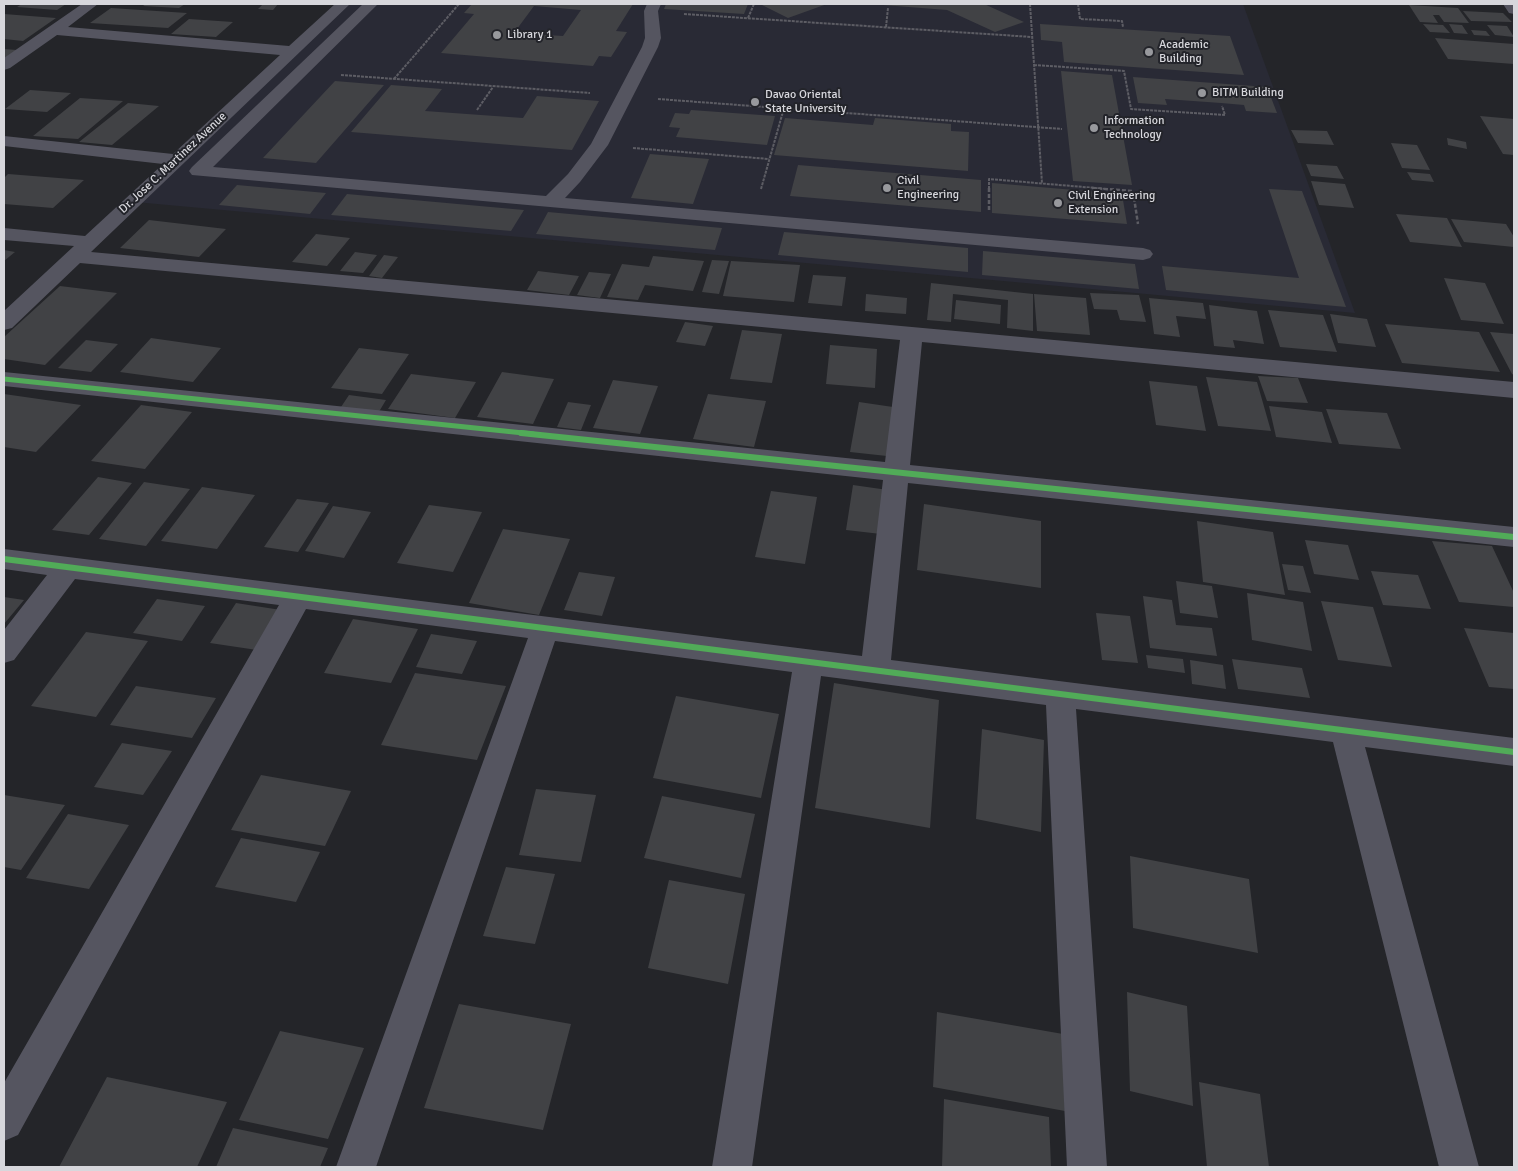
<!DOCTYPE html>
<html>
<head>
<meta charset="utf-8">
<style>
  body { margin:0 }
  #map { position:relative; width:1518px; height:1171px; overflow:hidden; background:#242529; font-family:Signika,sans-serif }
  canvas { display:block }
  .frame { position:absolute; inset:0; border:5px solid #d7d7dc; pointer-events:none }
</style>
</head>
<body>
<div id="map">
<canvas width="1518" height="1171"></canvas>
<div class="frame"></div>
</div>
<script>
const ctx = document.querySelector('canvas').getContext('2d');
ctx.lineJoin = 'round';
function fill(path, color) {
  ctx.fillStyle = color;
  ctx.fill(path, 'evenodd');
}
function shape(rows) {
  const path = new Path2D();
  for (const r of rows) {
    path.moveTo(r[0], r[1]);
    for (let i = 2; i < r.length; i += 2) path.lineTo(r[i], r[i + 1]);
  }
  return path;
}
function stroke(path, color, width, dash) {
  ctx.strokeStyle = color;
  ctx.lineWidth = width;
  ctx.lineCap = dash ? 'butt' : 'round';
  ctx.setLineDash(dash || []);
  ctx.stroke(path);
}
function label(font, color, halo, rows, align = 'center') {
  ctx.font = font + ' Signika,sans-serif';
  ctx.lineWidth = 4;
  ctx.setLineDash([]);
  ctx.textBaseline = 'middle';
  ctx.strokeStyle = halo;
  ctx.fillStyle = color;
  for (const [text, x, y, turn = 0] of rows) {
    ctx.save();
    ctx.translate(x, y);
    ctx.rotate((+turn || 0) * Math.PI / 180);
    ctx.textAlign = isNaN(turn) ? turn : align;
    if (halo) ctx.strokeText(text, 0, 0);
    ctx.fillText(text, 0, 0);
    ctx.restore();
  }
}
fill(shape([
  [337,4,1243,4,1355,313,124,201]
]), '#292a35');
fill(shape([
  [22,4,66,4,57,10,17,7],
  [146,4,185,4,179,8,143,6],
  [263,4,278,4,273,10,258,9],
  [472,4,633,4,616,31,627,32,611,57,599,56,593,66,441,53,474,14,464,13],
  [534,6,581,10,563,36,514,33],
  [666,4,748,4,744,14,664,9],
  [760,4,827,4,788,18],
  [870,4,984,4,1024,22,995,32,947,10],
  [1409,5,1458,8,1469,23,1444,22,1439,15,1433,15,1438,23,1420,22],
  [111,8,187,13,168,28,90,23],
  [1463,11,1503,13,1512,22,1471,21],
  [4,14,56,18,23,41,4,39],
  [189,19,233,22,216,37,171,34],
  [1040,24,1230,36,1244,75,1064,62,1062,42,1041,40],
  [1423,24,1443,25,1450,33,1430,32],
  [1449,24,1462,25,1468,34,1454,33],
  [1487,25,1507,26,1514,37,1495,35],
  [1471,30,1486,31,1490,36,1474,35],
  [1435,38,1514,44,1514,64,1448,59],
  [4,49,17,50,4,59],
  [1061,71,1112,75,1132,185,1073,181],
  [1133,77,1267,87,1277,113,1246,111,1244,105,1221,103,1165,99,1167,105,1138,103],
  [335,81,384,85,316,163,263,158],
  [391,85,442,89,425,111,523,118,537,96,599,101,572,150,351,132],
  [30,90,71,93,47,112,5,109],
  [80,98,123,101,78,139,33,136],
  [128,103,159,106,112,145,79,142],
  [691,110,775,116,767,145,676,137,680,128,669,127,675,113,689,114],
  [1480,116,1514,119,1514,155,1503,154],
  [785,118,873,125,875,118,951,124,951,131,969,132,968,171,774,155],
  [1291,130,1327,131,1334,145,1298,143],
  [1447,138,1466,142,1467,149,1448,145],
  [1391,143,1417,145,1430,170,1402,168],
  [650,154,709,159,693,204,631,198],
  [1306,164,1337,166,1344,179,1311,176],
  [798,165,981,180,981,212,790,196],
  [1407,172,1430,174,1434,182,1412,180],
  [8,174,84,180,53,208,4,204,4,178],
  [1311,181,1345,184,1354,208,1319,205],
  [992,183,1122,194,1127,224,992,213],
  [237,185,326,193,310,214,219,205],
  [1269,189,1302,191,1346,307,1166,290,1162,266,1299,278],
  [347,194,524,210,511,231,331,215],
  [548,212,722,228,715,250,536,234],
  [1396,214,1447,218,1462,247,1410,242],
  [1451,219,1506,224,1514,237,1514,247,1464,242],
  [149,220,226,229,199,257,120,248],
  [784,232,968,248,968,272,778,255],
  [316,234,350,238,327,266,292,262],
  [4,250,15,252,4,261],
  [983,251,1135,264,1139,289,982,275],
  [355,252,377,255,363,273,340,271],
  [384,255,398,257,382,278,369,276],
  [653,256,704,261,693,291,645,285,638,300,607,297,622,264,649,267],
  [712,260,729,261,719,294,702,292],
  [731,261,800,265,794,302,723,296],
  [538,271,579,276,569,295,527,290],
  [589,272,611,274,600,298,577,295],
  [813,275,846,277,842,306,808,303],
  [1444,278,1485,283,1504,324,1461,320],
  [931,283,1033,294,1033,331,1007,328,1008,300,953,294,951,322,927,320],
  [60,286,117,293,45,365,4,359,4,337],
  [1090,293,1139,295,1146,322,1120,320,1117,310,1094,309],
  [866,294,907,298,906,314,865,311],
  [1034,294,1086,298,1090,335,1037,331],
  [1149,298,1203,303,1206,319,1176,316,1180,337,1154,334],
  [956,300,1001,305,1000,324,954,319],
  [1209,305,1257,311,1264,344,1233,340,1235,348,1214,346],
  [1268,310,1323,315,1337,352,1280,347],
  [1330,314,1367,319,1376,347,1338,343],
  [685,322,713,326,705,346,676,342],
  [1385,324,1479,332,1500,372,1402,363],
  [742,330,782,334,772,383,730,379],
  [1490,332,1514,334,1514,375,1512,374],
  [151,338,221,348,193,382,120,372],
  [86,340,118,344,91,372,58,368],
  [830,345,877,349,875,388,826,384],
  [359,348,409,354,382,394,331,388],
  [502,372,554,379,533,424,477,417],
  [411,374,476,382,455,418,388,409],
  [1258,376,1298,378,1308,403,1267,401],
  [1206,377,1257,382,1271,431,1218,426],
  [613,380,658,386,640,434,593,428],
  [1149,381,1197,386,1206,431,1156,425],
  [4,394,81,405,36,452,4,447],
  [708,394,766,401,754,447,693,439],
  [349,395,386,400,377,415,339,410],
  [568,402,591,405,581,430,557,427],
  [859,402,893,407,887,456,850,452],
  [141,405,192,412,145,469,91,461],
  [1269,406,1322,412,1332,443,1276,437],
  [1326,409,1387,413,1401,449,1339,444],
  [98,477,132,483,89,535,52,530],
  [144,482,190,489,146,546,99,539],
  [853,485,888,490,881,534,846,530],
  [202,487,255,495,217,549,161,541],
  [771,491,817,497,805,564,755,557],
  [297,499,329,503,298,552,264,547],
  [924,504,1041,521,1041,588,917,570],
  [429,505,482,512,453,572,397,563],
  [333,506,371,512,344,558,305,551],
  [1197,521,1273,532,1285,595,1203,582],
  [503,529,570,539,539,615,469,603],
  [1305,540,1348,545,1359,580,1314,574],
  [1432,541,1492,546,1514,593,1514,607,1459,602],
  [1282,564,1303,566,1311,593,1288,590],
  [1371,571,1418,575,1431,609,1383,605],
  [579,572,615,577,602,616,564,610],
  [1176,581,1212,586,1218,618,1180,613],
  [1247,593,1303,602,1312,651,1252,640],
  [1143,596,1172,600,1176,625,1212,628,1217,656,1150,648],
  [4,597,24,600,4,624],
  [157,599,205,606,182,641,133,633],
  [1321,601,1373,607,1392,667,1338,660],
  [236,603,281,610,257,650,210,643],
  [1096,613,1130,616,1138,663,1102,660],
  [353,619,418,629,391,683,324,673],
  [1464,628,1514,633,1514,689,1489,687],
  [86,632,148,641,96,717,31,706],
  [431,634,477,641,462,674,416,667],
  [1146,655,1183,659,1185,673,1148,668],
  [1232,659,1302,668,1310,698,1238,689],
  [1190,660,1223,665,1226,689,1192,684],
  [415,673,506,686,477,760,381,745],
  [834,683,939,700,930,828,815,808],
  [136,686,216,698,192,738,110,725],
  [676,696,779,714,761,798,653,778],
  [982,729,1044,740,1041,832,976,819],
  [122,743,172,751,143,795,94,787],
  [261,775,351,791,325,846,231,830],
  [536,789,596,795,581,862,519,855],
  [4,795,65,805,21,870,4,867],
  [662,796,755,814,741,878,644,858],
  [68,814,129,825,89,889,26,878],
  [241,838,320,852,296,902,215,887],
  [1130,856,1249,879,1258,953,1133,928],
  [506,867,555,874,535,944,483,936],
  [669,880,745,894,728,984,648,968],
  [1127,992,1187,1006,1193,1106,1130,1091],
  [459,1004,571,1024,543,1130,424,1108],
  [937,1012,1063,1034,1065,1111,933,1087],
  [280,1031,364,1048,328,1139,239,1120],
  [107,1077,227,1102,197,1167,59,1167],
  [1199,1082,1260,1094,1269,1167,1207,1167],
  [944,1099,1049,1117,1051,1167,942,1167],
  [233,1128,328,1148,320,1167,216,1167]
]), '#414245');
stroke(shape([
  [1030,4,1042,183],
  [1078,4,1080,19,1122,21,1123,27],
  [684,14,1032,37],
  [748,18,754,4],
  [886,27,888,8],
  [1034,65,1124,71,1131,109,1225,115,1222,106],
  [341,75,590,93],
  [394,79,459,4],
  [658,99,1062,129],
  [477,110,493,87],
  [633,148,769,159],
  [761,189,784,108],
  [989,189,989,179,1107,189]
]), '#5d5d64', 2, [3, 1]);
stroke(shape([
  [989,188,989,210],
  [1092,188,1133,191,1138,224]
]), '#5d5d64', 2.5, [4, 2]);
fill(shape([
  [82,4,98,4,68,27,289,46,335,4,350,4,91,252,1514,382,1514,398,922,342,910,465,1514,527,1514,547,908,483,891,660,1514,738,1514,766,1365,747,1479,1167,1439,1167,1333,742,1076,709,1107,1167,1067,1167,1046,705,821,676,752,1167,712,1167,792,672,555,641,376,1167,336,1167,528,638,306,609,18,1135,4,1141,4,1083,279,605,75,579,14,660,4,663,4,630,47,575,4,569,4,549,862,656,883,480,4,386,4,372,885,462,900,340,80,263,12,328,4,330,4,311,74,246,4,240,4,228,85,236,163,164,4,146,4,136,173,154,280,55,57,35,10,68,4,70,4,58,82,4],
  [363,4,378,4,213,167,546,196,568,174,591,144,642,47,645,38,644,11,647,4,661,4,658,11,661,38,658,47,608,145,580,182,565,198,1143,248,1150,250,1153,254,1150,258,1143,260,192,175,189,171,192,167,363,4],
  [1503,4,1514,4,1514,14,1509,13,1503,4]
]), '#555560');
stroke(shape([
  [4,379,533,434]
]), '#51ab58', 5);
stroke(shape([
  [521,433,1514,537],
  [4,559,1514,752]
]), '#51ab58', 6);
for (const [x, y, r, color] of [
  [497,35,5,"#98999d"],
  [1149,52,5,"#98999d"],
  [1202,93,5,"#98999d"],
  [755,102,5,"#98999d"],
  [1094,128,5,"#98999d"],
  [887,188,5,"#98999d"],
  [1058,203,5,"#98999d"]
]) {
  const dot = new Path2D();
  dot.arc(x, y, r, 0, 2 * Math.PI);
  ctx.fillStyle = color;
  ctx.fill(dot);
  stroke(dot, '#23242a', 2);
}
label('12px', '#d7d7dc', '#23242a', [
  ["Library 1",507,35],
  ["Academic",1159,45],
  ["Building",1159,59],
  ["BITM Building",1212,93],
  ["Davao Oriental",765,95],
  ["State University",765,109],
  ["Information",1104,121],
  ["Technology",1104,135],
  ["Civil",897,181],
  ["Engineering",897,195],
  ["Civil Engineering",1068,196],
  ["Extension",1068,210]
], 'left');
label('12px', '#d7d7dc', '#23242a', [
  ["Dr. Jose C. Martinez Avenue",173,163,-43]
]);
</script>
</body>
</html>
